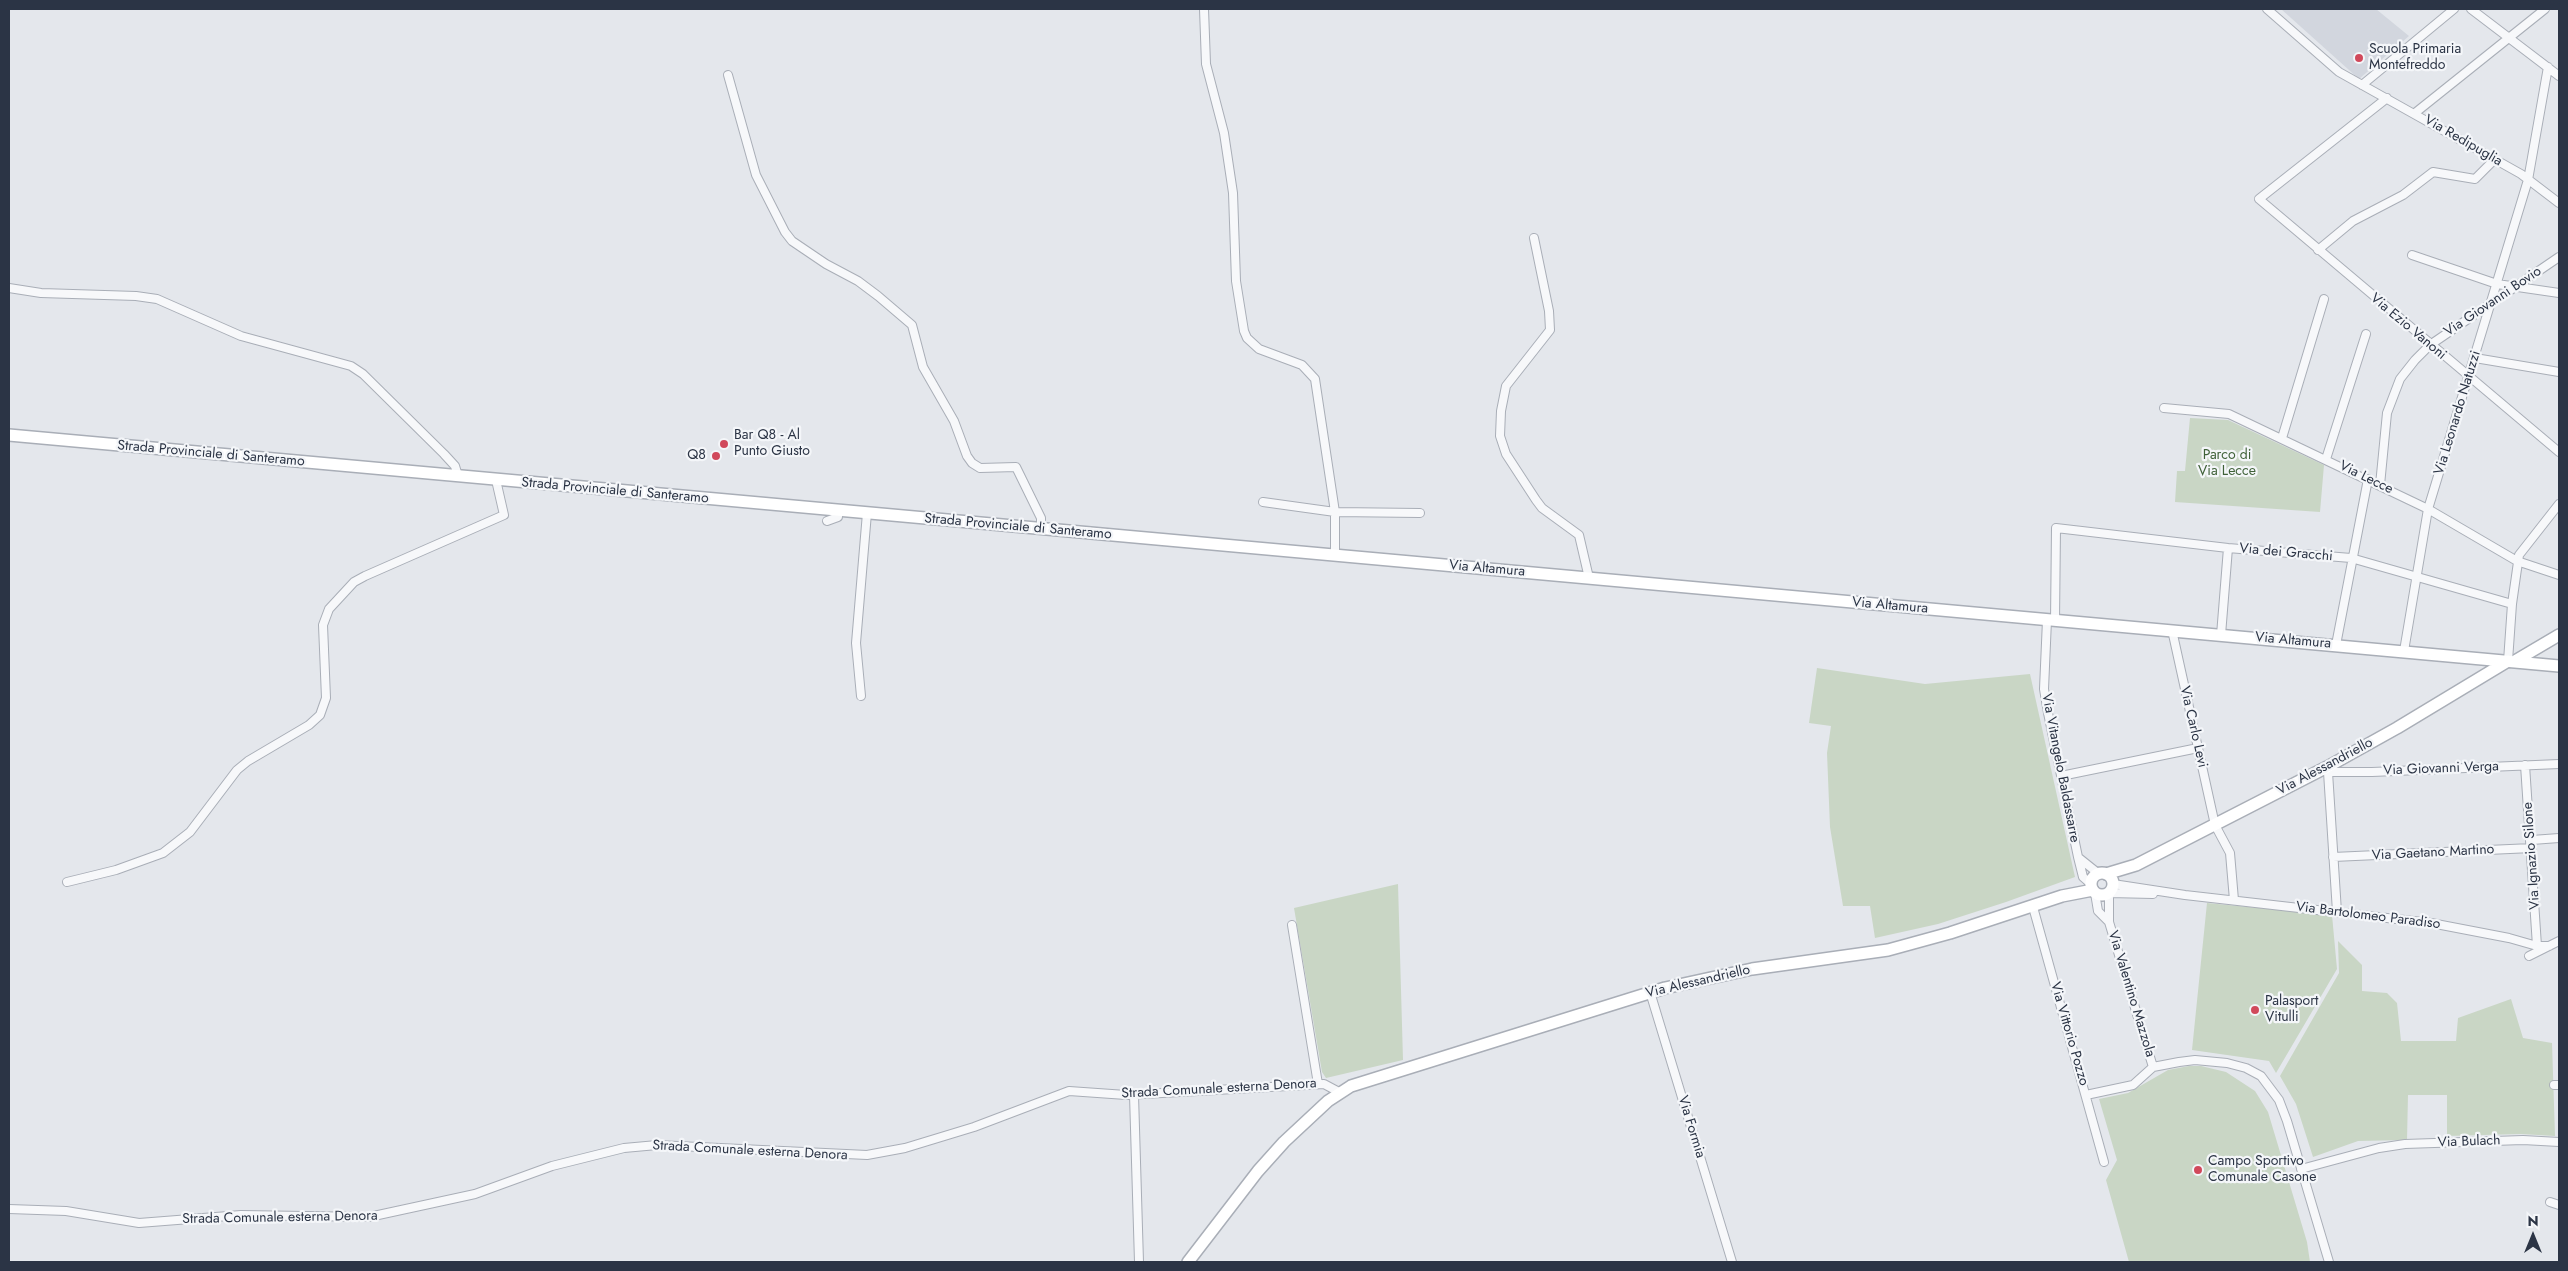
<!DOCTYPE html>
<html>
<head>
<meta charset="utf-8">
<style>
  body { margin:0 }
  #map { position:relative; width:2568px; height:1271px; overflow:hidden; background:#e4e7ec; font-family:Jost,sans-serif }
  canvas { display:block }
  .frame { position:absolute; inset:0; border:10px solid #2b3445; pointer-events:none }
  .north { position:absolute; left:2508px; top:1211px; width:50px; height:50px; -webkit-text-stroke:4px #f4f6f9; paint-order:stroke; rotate:0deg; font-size:14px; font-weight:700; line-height:20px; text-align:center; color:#2b3445 }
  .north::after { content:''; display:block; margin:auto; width:18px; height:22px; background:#2b3445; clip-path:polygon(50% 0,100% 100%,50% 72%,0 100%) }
</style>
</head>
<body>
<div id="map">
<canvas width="2568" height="1271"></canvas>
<div class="frame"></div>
<div class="north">N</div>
</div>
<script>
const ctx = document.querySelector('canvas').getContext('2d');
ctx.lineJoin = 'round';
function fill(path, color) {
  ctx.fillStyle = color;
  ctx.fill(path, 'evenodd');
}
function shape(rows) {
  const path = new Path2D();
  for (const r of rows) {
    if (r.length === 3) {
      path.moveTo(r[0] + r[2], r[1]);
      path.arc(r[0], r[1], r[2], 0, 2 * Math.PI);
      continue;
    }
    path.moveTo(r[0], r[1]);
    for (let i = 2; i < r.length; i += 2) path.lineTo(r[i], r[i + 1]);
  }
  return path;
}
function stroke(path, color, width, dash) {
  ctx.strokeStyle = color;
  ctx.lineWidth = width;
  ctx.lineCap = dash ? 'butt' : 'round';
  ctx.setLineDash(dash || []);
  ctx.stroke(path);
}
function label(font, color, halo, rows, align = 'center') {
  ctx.font = font + ' Jost,sans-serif';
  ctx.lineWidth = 4.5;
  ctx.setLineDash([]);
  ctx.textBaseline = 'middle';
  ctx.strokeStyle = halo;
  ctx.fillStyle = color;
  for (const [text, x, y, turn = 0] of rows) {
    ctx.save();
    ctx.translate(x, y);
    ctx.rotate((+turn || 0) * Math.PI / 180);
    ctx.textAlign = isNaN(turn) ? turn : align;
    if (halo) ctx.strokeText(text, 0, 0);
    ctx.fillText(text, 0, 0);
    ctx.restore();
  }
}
fill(shape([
  [2281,9,2376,9,2409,36,2359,79]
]), '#d2d6de');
fill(shape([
  [2190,418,2228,420,2324,465,2320,512,2175,502,2177,471,2185,471],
  [1817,668,1925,684,2030,674,2075,877,2006,902,1938,924,1875,938,1870,906,1843,906,1830,827,1827,753,1831,726,1809,723],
  [1398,884,1403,1060,1326,1078,1322,1072,1294,908],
  [2207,903,2332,915,2337,969,2276,1073,2269,1061,2192,1050],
  [2338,941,2362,965,2362,991,2387,993,2397,1003,2401,1041,2456,1041,2458,1018,2511,999,2523,1038,2552,1043,2555,1136,2521,1134,2447,1136,2447,1095,2408,1095,2407,1140,2358,1141,2313,1157,2296,1104,2280,1076,2339,973],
  [2189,1066,2201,1066,2226,1072,2255,1091,2268,1112,2307,1242,2310,1262,2129,1262,2106,1180,2117,1160,2099,1099,2128,1093,2168,1070]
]), '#c9d6c5');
const street = shape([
  [1204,9,1206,64,1224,133,1233,193,1236,281,1244,331,1247,338,1259,349,1302,365,1315,379,1335,512,1335,555],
  [2267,9,2339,72,2521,174,2559,203],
  [2471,9,2559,76],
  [728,75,756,175,785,232,792,241,826,264,858,281,878,296,912,325,923,367,954,421,967,456,972,463,980,468,1016,467,1041,518,1041,529],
  [2362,85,2454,9],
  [2387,98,2259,199,2559,452],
  [2415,113,2545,9],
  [1534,238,1549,311,1550,330,1506,386,1501,411,1500,436,1506,454,1536,500,1542,508,1579,535,1589,578],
  [2318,250,2353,221,2403,195,2433,172,2475,179,2495,159],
  [2412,255,2497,284,2559,293],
  [9,288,41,293,136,296,157,299,241,336,351,366,363,374,444,454,455,466,458,476],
  [2475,358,2559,372],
  [2164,408,2229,414,2428,509,2517,561,2559,575],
  [2282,438,2324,299],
  [2326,459,2366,334],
  [2380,485,2387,413,2400,379,2415,360,2430,345,2559,257],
  [1263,502,1335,512,1420,513],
  [827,521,838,517,838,511],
  [2047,620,2044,689,2048,713,2078,857,2083,877,2091,884],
  [2055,621,2056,528,2228,548,2351,558,2512,604],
  [2172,630,2215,825,2230,853,2234,900],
  [2221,635,2228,548],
  [2336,645,2368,479],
  [2404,651,2428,509,2528,180,2548,67],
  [2508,661,2512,604,2519,555,2559,504],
  [861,696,856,643,867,513],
  [2525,765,2537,946],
  [2327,767,2328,772,2372,772,2559,764],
  [2328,772,2337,912],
  [2061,776,2198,748],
  [2532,840,2559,838],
  [2333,857,2532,848],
  [2079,858,2099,874],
  [67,882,116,870,163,853,190,832,237,770,248,761,309,725,320,715,326,698,323,625,329,609,354,582,365,576,504,515,496,480],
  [2113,884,2185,895,2431,923,2509,938,2537,946,2549,946],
  [2095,893,2098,911,2109,922],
  [2153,894,2109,893,2109,922,2153,1067],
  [2033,907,2104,1162],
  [1292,925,1318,1084],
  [2529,956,2559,941],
  [1650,992,1732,1262],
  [2554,1085,2559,1085],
  [1134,1095,1139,1262],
  [2086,1095,2133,1085,2153,1067,2179,1062,2195,1060,2227,1063,2246,1068,2261,1076,2279,1100,2287,1121,2329,1262],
  [2301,1169,2379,1148,2405,1144,2523,1140,2559,1142],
  [2550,1202,2559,1205],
  [9,1209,66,1211,139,1223,241,1215,369,1217,475,1194,552,1166,624,1148,657,1145,867,1155,905,1148,974,1127,1069,1091,1126,1095,1324,1084,1339,1092]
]);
const secondary = shape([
  [9,435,2559,666],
  [2515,661,2559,635],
  [2102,884,11],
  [2106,874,2136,865,2327,767,2397,728,2508,661],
  [1188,1262,1258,1171,1284,1142,1328,1101,1351,1086,1665,988,1752,969,1888,950,1950,933,2062,896,2093,890]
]);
stroke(street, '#a9aeb7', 10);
stroke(secondary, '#a9aeb7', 14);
stroke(street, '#f7f8fa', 8);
stroke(secondary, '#fff', 11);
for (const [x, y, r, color] of [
  [2359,58,5,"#d1495b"],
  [724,444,5,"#d1495b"],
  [716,456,5,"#d1495b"],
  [2255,1010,5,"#d1495b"],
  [2198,1170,5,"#d1495b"]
]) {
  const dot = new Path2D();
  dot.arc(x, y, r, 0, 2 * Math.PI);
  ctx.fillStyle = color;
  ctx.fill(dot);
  stroke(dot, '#f4f6f9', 2);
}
label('14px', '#2b3445', '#f4f6f9', [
  ["Scuola Primaria",2369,50],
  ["Montefreddo",2369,66],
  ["Bar Q8 - Al",734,436],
  ["Punto Giusto",734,452],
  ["Q8",706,456,"right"],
  ["Palasport",2265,1002],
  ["Vitulli",2265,1018],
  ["Campo Sportivo",2208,1162],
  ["Comunale Casone",2208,1178]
], 'left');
label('14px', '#2b3445', '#f4f6f9', [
  ["Via Redipuglia",2463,141,30],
  ["Via Giovanni Bovio",2493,302,-34],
  ["Via Ezio Vanoni",2408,327,40],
  ["Via Leonardo Natuzzi",2458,413,-73],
  ["Strada Provinciale di Santeramo",211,454,5],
  ["Via Lecce",2366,478,26],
  ["Strada Provinciale di Santeramo",615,491,5],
  ["Strada Provinciale di Santeramo",1018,527,5],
  ["Via dei Gracchi",2286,553,5],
  ["Via Altamura",1487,569,5],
  ["Via Altamura",1890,606,5],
  ["Via Altamura",2293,641,5],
  ["Via Carlo Levi",2193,727,77],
  ["Via Alessandriello",2325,767,-28],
  ["Via Vitangelo Baldassarre",2060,768,79],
  ["Via Giovanni Verga",2441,769,-2],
  ["Via Gaetano Martino",2433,853,-3],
  ["Via Ignazio Silone",2532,856,-94],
  ["Via Bartolomeo Paradiso",2368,916,7],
  ["Via Alessandriello",1698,982,-13],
  ["Via Valentino Mazzola",2131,994,73],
  ["Via Vittorio Pozzo",2069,1034,74],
  ["Strada Comunale esterna Denora",1219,1089,-3],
  ["Via Formia",1691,1127,73],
  ["Via Bulach",2469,1142,-2],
  ["Strada Comunale esterna Denora",750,1151,3],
  ["Strada Comunale esterna Denora",280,1218,-1]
]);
label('14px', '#3f6138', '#f4f6f9', [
  ["Parco di",2227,456],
  ["Via Lecce",2227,472]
]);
</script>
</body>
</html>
